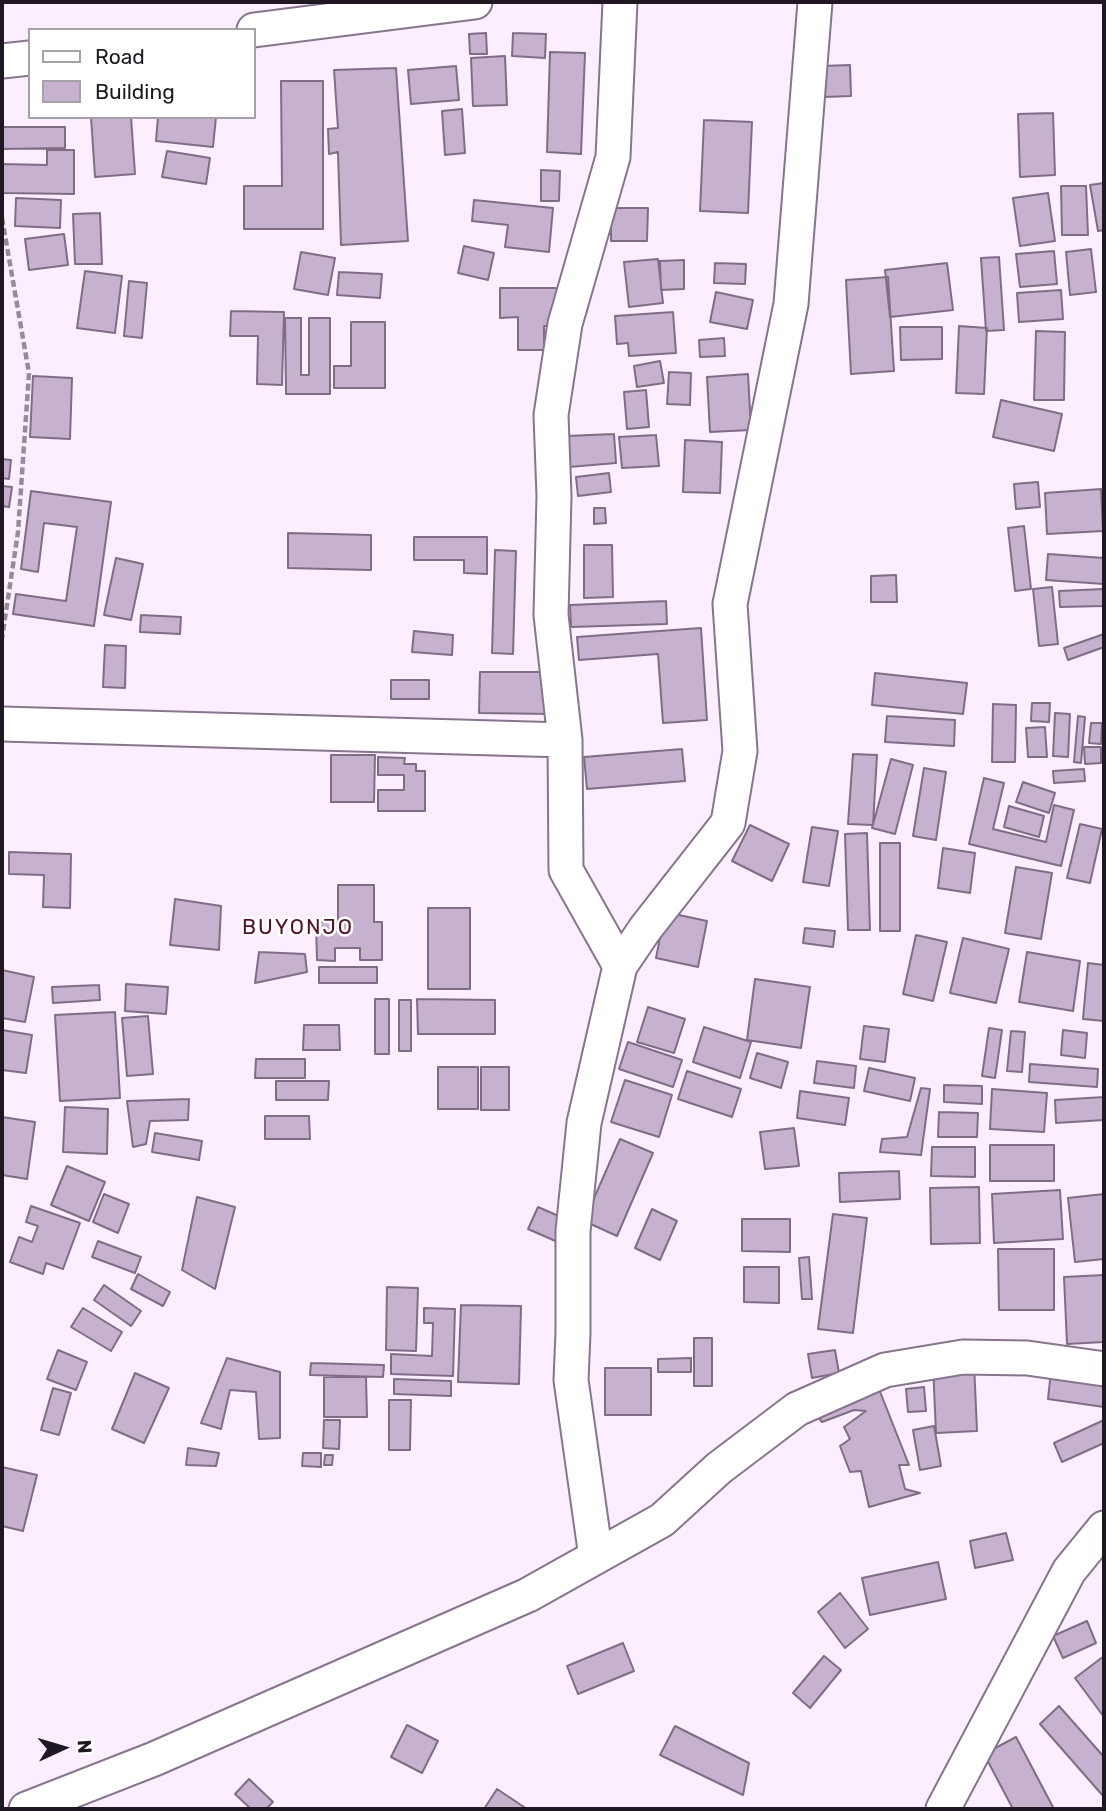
<!DOCTYPE html>
<html>
<head>
<meta charset="utf-8">
<style>
  body { margin:0 }
  #map { position:relative; width:1106px; height:1811px; overflow:hidden; background:#fbeeff; font-family:Rubik,sans-serif }
  canvas { display:block }
  .frame { position:absolute; inset:0; border:4px solid #1f1721; pointer-events:none }
  .legend { position:absolute; left:28px; top:28px; width:228px; height:91px; box-sizing:border-box; background:#fff; border:2px solid #a5a2a6; margin:0; padding:9px 12px; list-style:none; font-size:21px; color:#1f1721 }
  .legend li { display:flex; align-items:center; gap:14px; height:35px }
  .legend b { width:35px; border:2px solid #a5a2a6 }
  .north { position:absolute; left:28px; top:1713px; width:70px; height:70px; -webkit-text-stroke:5px #fff; paint-order:stroke; rotate:86deg; font-size:19px; font-weight:700; line-height:28px; text-align:center; color:#1f1721 }
  .north::after { content:''; display:block; margin:auto; width:24px; height:32px; background:#1f1721; clip-path:polygon(50% 0,100% 100%,50% 72%,0 100%) }
</style>
</head>
<body>
<div id="map">
<canvas width="1106" height="1811"></canvas>
<div class="frame"></div>
<ul class="legend">
<li><b style="height:9px;background:#fff"></b>Road</li>
<li><b style="height:19px;background:#c6b2ce"></b>Building</li>
</ul>
<div class="north">N</div>
</div>
<script>
const ctx = document.querySelector('canvas').getContext('2d');
ctx.lineJoin = 'round';
function fill(path, color) {
  ctx.fillStyle = color;
  ctx.fill(path, 'evenodd');
}
function shape(rows) {
  const path = new Path2D();
  for (const r of rows) {
    path.moveTo(r[0], r[1]);
    for (let i = 2; i < r.length; i += 2) path.lineTo(r[i], r[i + 1]);
  }
  return path;
}
function stroke(path, color, width, dash) {
  ctx.strokeStyle = color;
  ctx.lineWidth = width;
  ctx.lineCap = dash ? 'butt' : 'round';
  ctx.setLineDash(dash || []);
  ctx.stroke(path);
}
function label(font, color, halo, rows, align = 'center') {
  ctx.font = font + ' Rubik,sans-serif';
  ctx.lineWidth = 5;
  ctx.setLineDash([]);
  ctx.textBaseline = 'middle';
  ctx.strokeStyle = halo;
  ctx.fillStyle = color;
  for (const [text, x, y, turn = 0] of rows) {
    ctx.save();
    ctx.translate(x, y);
    ctx.rotate((+turn || 0) * Math.PI / 180);
    ctx.textAlign = isNaN(turn) ? turn : align;
    if (halo) ctx.strokeText(text, 0, 0);
    ctx.fillText(text, 0, 0);
    ctx.restore();
  }
}
const building = shape([
  [486,33,487,54,470,54,469,34,486,33],
  [513,33,546,34,545,58,512,56,513,33],
  [550,52,585,53,581,154,547,152,550,52],
  [505,56,507,105,473,106,471,58,505,56],
  [850,65,851,96,824,97,822,66,850,65],
  [456,66,459,100,411,104,408,70,456,66],
  [396,68,408,241,341,245,338,152,329,154,328,129,338,128,334,70,396,68],
  [281,81,323,81,323,229,244,229,244,186,282,186,281,81],
  [462,109,465,153,445,155,442,111,462,109],
  [1053,113,1055,175,1020,177,1018,114,1053,113],
  [91,117,131,117,135,174,95,177,91,117],
  [158,117,216,117,213,147,156,141,158,117],
  [704,120,752,122,748,213,700,211,704,120],
  [2,127,65,127,65,148,2,149,2,127],
  [47,150,74,150,74,194,2,193,2,164,47,165,47,150],
  [167,151,210,158,206,184,162,177,167,151],
  [541,170,560,171,559,201,541,201,541,170],
  [1104,183,1104,230,1098,231,1090,185,1104,183],
  [1061,186,1086,186,1088,235,1062,235,1061,186],
  [1048,193,1055,241,1020,246,1013,198,1048,193],
  [16,198,61,200,60,228,15,226,16,198],
  [474,200,553,208,549,252,505,247,508,225,472,221,474,200],
  [611,208,648,208,647,241,611,241,611,208],
  [100,213,102,264,75,264,73,214,100,213],
  [64,234,68,265,29,270,25,239,64,234],
  [464,246,494,253,488,280,458,273,464,246],
  [1091,249,1096,292,1070,295,1066,252,1091,249],
  [1054,251,1057,284,1020,287,1016,254,1054,251],
  [301,252,335,258,328,295,294,289,301,252],
  [999,257,1004,330,986,331,981,258,999,257],
  [658,259,663,303,629,307,624,262,658,259],
  [684,260,684,289,661,290,660,261,684,260],
  [715,263,746,264,745,284,714,283,715,263],
  [947,263,953,310,890,317,885,270,947,263],
  [85,271,122,276,115,333,77,328,85,271],
  [339,272,382,274,380,298,337,295,339,272],
  [888,277,894,371,851,374,846,280,888,277],
  [129,281,147,283,142,338,124,336,129,281],
  [500,288,560,288,560,326,544,326,544,350,518,350,518,317,500,318,500,288],
  [1061,290,1063,319,1019,322,1017,293,1061,290],
  [716,292,753,300,747,329,710,322,716,292],
  [231,311,284,312,282,385,257,384,258,336,230,336,231,311],
  [673,312,676,353,629,356,628,343,617,344,615,316,673,312],
  [285,318,301,318,301,375,309,375,309,318,330,318,330,394,286,394,285,318],
  [351,322,385,322,385,388,334,388,334,366,351,366,351,322],
  [959,326,987,328,984,394,956,393,959,326],
  [900,327,942,327,942,359,901,360,900,327],
  [1036,331,1065,332,1064,400,1034,400,1036,331],
  [724,338,725,356,700,357,699,340,724,338],
  [660,361,664,383,637,387,634,366,660,361],
  [669,372,691,373,690,405,667,404,669,372],
  [748,374,751,430,710,432,707,377,748,374],
  [33,376,72,378,70,439,30,437,33,376],
  [646,390,649,427,627,429,624,392,646,390],
  [1001,400,1062,414,1054,451,993,437,1001,400],
  [614,434,616,463,569,467,567,436,614,434],
  [656,435,659,466,622,468,619,437,656,435],
  [685,440,722,442,720,493,683,492,685,440],
  [2,459,11,460,9,479,2,478,2,459],
  [609,473,611,492,578,496,576,477,609,473],
  [1038,482,1040,507,1016,509,1014,484,1038,482],
  [2,486,12,487,9,507,2,506,2,486],
  [1101,489,1103,531,1047,534,1045,493,1101,489],
  [31,491,111,502,94,626,13,614,16,594,66,601,77,527,44,523,38,572,21,569,31,491],
  [594,508,605,508,606,523,594,524,594,508],
  [1024,526,1031,589,1015,591,1008,528,1024,526],
  [288,533,371,535,371,570,288,568,288,533],
  [414,537,487,537,487,574,464,573,464,560,414,560,414,537],
  [584,545,612,545,613,597,584,598,584,545],
  [495,550,516,551,513,654,492,653,495,550],
  [1048,554,1104,558,1104,584,1046,580,1048,554],
  [116,558,143,564,131,620,104,615,116,558],
  [896,575,897,602,871,602,871,576,896,575],
  [1052,587,1058,644,1039,646,1033,589,1052,587],
  [1104,589,1104,606,1060,607,1059,591,1104,589],
  [666,601,667,624,571,627,570,605,666,601],
  [141,615,181,617,180,634,140,632,141,615],
  [701,628,707,720,663,723,658,654,579,660,577,637,701,628],
  [414,631,453,635,452,655,412,652,414,631],
  [1104,634,1104,647,1068,660,1064,648,1104,634],
  [105,645,126,646,125,688,103,687,105,645],
  [480,672,550,672,550,714,479,713,480,672],
  [875,673,967,683,963,714,872,705,875,673],
  [391,680,429,680,429,699,391,699,391,680],
  [1032,703,1050,703,1049,722,1031,721,1032,703],
  [993,704,1016,705,1015,762,992,762,993,704],
  [1055,713,1070,714,1068,757,1053,756,1055,713],
  [887,716,955,720,954,746,885,742,887,716],
  [1078,716,1085,717,1081,763,1074,762,1078,716],
  [1091,723,1102,723,1101,744,1089,743,1091,723],
  [1045,727,1047,757,1028,757,1026,728,1045,727],
  [1084,747,1101,747,1101,763,1085,764,1084,747],
  [682,749,685,781,587,789,584,757,682,749],
  [853,754,877,755,873,825,848,824,853,754],
  [331,755,375,755,374,802,331,802,331,755],
  [378,757,405,758,404,764,416,764,416,771,425,771,425,811,378,811,378,790,404,790,404,775,378,775,378,757],
  [891,759,913,765,895,834,872,828,891,759],
  [924,768,946,772,936,840,913,836,924,768],
  [1084,769,1085,781,1054,783,1053,771,1084,769],
  [984,778,1004,783,993,829,1046,842,1054,805,1074,810,1061,866,969,844,984,778],
  [1023,782,1055,793,1049,813,1016,802,1023,782],
  [1009,806,1044,816,1039,837,1004,827,1009,806],
  [1080,824,1102,829,1090,883,1067,878,1080,824],
  [750,825,789,844,772,881,732,861,750,825],
  [812,827,838,831,829,886,803,882,812,827],
  [867,833,870,930,848,930,845,834,867,833],
  [880,843,900,843,900,931,880,931,880,843],
  [943,848,975,853,970,893,938,888,943,848],
  [9,852,71,854,70,908,43,907,44,875,9,874,9,852],
  [1016,867,1052,873,1041,939,1005,933,1016,867],
  [338,885,374,885,374,922,382,922,382,960,360,960,360,948,335,948,335,961,317,960,316,922,338,922,338,885],
  [175,899,221,906,219,950,170,945,175,899],
  [428,908,470,908,470,989,428,989,428,908],
  [665,912,707,921,698,967,656,958,665,912],
  [805,928,835,931,833,947,803,943,805,928],
  [916,935,947,942,933,1001,903,994,916,935],
  [963,938,1009,949,996,1003,950,993,963,938],
  [259,952,305,954,307,972,255,983,259,952],
  [1027,952,1080,961,1073,1011,1019,1002,1027,952],
  [1088,963,1104,965,1104,1021,1083,1019,1088,963],
  [319,967,377,967,377,983,319,983,319,967],
  [2,970,34,977,25,1022,2,1018,2,970],
  [755,979,810,987,801,1048,747,1040,755,979],
  [126,984,168,987,166,1014,125,1011,126,984],
  [99,985,100,1000,53,1003,52,987,99,985],
  [375,999,389,999,389,1054,375,1054,375,999],
  [417,999,495,1000,495,1034,418,1034,417,999],
  [399,1000,411,1000,411,1051,399,1051,399,1000],
  [648,1007,685,1019,674,1053,637,1042,648,1007],
  [115,1012,120,1098,60,1101,55,1015,115,1012],
  [148,1016,153,1074,127,1076,122,1018,148,1016],
  [304,1025,339,1025,340,1050,303,1050,304,1025],
  [864,1026,889,1029,885,1062,860,1059,864,1026],
  [704,1027,751,1042,740,1078,693,1062,704,1027],
  [989,1028,1002,1030,995,1078,982,1076,989,1028],
  [2,1030,32,1035,26,1073,2,1070,2,1030],
  [1063,1030,1087,1033,1085,1058,1061,1055,1063,1030],
  [1011,1031,1025,1032,1022,1072,1007,1071,1011,1031],
  [628,1042,682,1060,673,1087,619,1069,628,1042],
  [757,1053,788,1062,781,1088,750,1078,757,1053],
  [256,1059,305,1059,305,1078,255,1078,256,1059],
  [817,1061,856,1066,854,1088,814,1083,817,1061],
  [1030,1064,1098,1069,1097,1087,1029,1082,1030,1064],
  [438,1067,478,1067,478,1109,438,1109,438,1067],
  [481,1067,509,1067,509,1110,481,1110,481,1067],
  [869,1068,915,1078,910,1101,864,1091,869,1068],
  [687,1071,741,1089,732,1117,678,1099,687,1071],
  [625,1080,672,1095,659,1137,611,1122,625,1080],
  [276,1081,329,1081,328,1100,276,1100,276,1081],
  [944,1085,982,1086,982,1104,944,1102,944,1085],
  [921,1088,930,1089,921,1155,880,1152,882,1139,907,1137,921,1088],
  [992,1089,1047,1093,1044,1132,990,1129,992,1089],
  [800,1091,849,1098,845,1125,797,1118,800,1091],
  [1104,1097,1104,1120,1056,1123,1055,1100,1104,1097],
  [189,1099,188,1120,150,1121,146,1144,133,1147,127,1101,189,1099],
  [65,1107,108,1109,107,1154,63,1152,65,1107],
  [939,1112,978,1113,977,1137,938,1137,939,1112],
  [265,1116,309,1116,310,1139,265,1139,265,1116],
  [2,1117,35,1122,27,1179,2,1175,2,1117],
  [794,1128,799,1166,765,1169,760,1132,794,1128],
  [155,1133,202,1141,199,1160,152,1152,155,1133],
  [620,1139,653,1153,617,1236,584,1221,620,1139],
  [990,1145,1054,1145,1054,1181,990,1181,990,1145],
  [932,1147,975,1147,975,1177,931,1176,932,1147],
  [67,1166,105,1182,89,1221,51,1205,67,1166],
  [899,1171,900,1199,840,1202,839,1173,899,1171],
  [979,1187,980,1243,931,1244,930,1188,979,1187],
  [1060,1190,1063,1239,994,1243,992,1194,1060,1190],
  [104,1194,129,1204,118,1233,93,1222,104,1194],
  [1104,1194,1104,1259,1075,1262,1068,1198,1104,1194],
  [197,1197,235,1207,215,1289,182,1270,197,1197],
  [31,1206,80,1223,63,1269,46,1263,43,1274,10,1262,19,1237,32,1242,38,1226,26,1222,31,1206],
  [538,1207,570,1221,560,1243,528,1229,538,1207],
  [652,1209,677,1221,660,1260,635,1248,652,1209],
  [833,1214,867,1218,853,1333,818,1329,833,1214],
  [742,1219,790,1219,790,1252,742,1251,742,1219],
  [98,1241,141,1257,135,1273,92,1257,98,1241],
  [998,1249,1054,1249,1054,1310,999,1310,998,1249],
  [809,1257,812,1299,802,1299,799,1258,809,1257],
  [744,1267,779,1267,779,1303,744,1302,744,1267],
  [138,1274,170,1292,163,1306,131,1289,138,1274],
  [1104,1275,1104,1342,1067,1344,1064,1277,1104,1275],
  [104,1285,141,1311,131,1326,94,1300,104,1285],
  [387,1287,418,1288,416,1351,386,1350,387,1287],
  [461,1305,521,1306,519,1384,458,1382,461,1305],
  [83,1308,122,1332,111,1351,71,1327,83,1308],
  [424,1308,455,1309,453,1376,391,1374,391,1354,432,1356,433,1323,424,1323,424,1308],
  [694,1338,712,1338,712,1386,694,1386,694,1338],
  [58,1350,87,1362,76,1390,47,1379,58,1350],
  [835,1350,839,1373,812,1378,808,1354,835,1350],
  [227,1358,280,1372,280,1438,259,1439,256,1392,230,1390,221,1429,201,1423,227,1358],
  [691,1358,691,1372,658,1372,658,1359,691,1358],
  [311,1363,384,1365,383,1377,310,1375,311,1363],
  [974,1363,977,1431,936,1433,933,1365,974,1363],
  [605,1368,651,1368,651,1415,605,1415,605,1368],
  [1051,1371,1104,1378,1104,1407,1048,1399,1051,1371],
  [135,1373,169,1388,144,1443,112,1429,135,1373],
  [324,1377,366,1377,367,1417,324,1417,324,1377],
  [394,1379,451,1381,451,1396,394,1394,394,1379],
  [875,1379,909,1465,899,1465,905,1489,920,1493,869,1507,861,1471,850,1472,840,1446,850,1439,844,1427,866,1411,854,1410,822,1422,812,1410,875,1379],
  [924,1387,926,1411,908,1412,906,1389,924,1387],
  [53,1388,71,1393,59,1435,41,1430,53,1388],
  [389,1400,411,1400,410,1450,389,1450,389,1400],
  [324,1420,340,1420,339,1449,323,1448,324,1420],
  [1104,1420,1104,1443,1062,1462,1054,1443,1104,1420],
  [934,1426,941,1466,920,1470,913,1430,934,1426],
  [188,1448,219,1453,216,1466,186,1465,188,1448],
  [303,1453,321,1453,321,1467,302,1466,303,1453],
  [325,1455,333,1455,332,1465,324,1465,325,1455],
  [2,1467,37,1475,23,1531,2,1526,2,1467],
  [1006,1533,1013,1560,975,1568,970,1541,1006,1533],
  [938,1562,946,1599,870,1615,862,1578,938,1562],
  [840,1593,868,1629,845,1648,818,1612,840,1593],
  [1087,1621,1096,1643,1063,1658,1053,1636,1087,1621],
  [623,1643,634,1671,578,1694,567,1666,623,1643],
  [824,1656,841,1670,810,1708,793,1693,824,1656],
  [1104,1656,1104,1717,1075,1678,1104,1656],
  [1059,1706,1104,1757,1104,1797,1040,1724,1059,1706],
  [407,1725,438,1741,422,1773,391,1757,407,1725],
  [675,1726,749,1763,743,1795,660,1755,675,1726],
  [1016,1737,1054,1809,1013,1809,984,1754,1016,1737],
  [249,1779,273,1802,266,1809,251,1809,235,1794,249,1779],
  [497,1789,527,1809,484,1809,497,1789]
]);
fill(building, '#c6b2ce');
stroke(building, '#7f6d86', 2);
const street = shape([
  [254,30,475,2],
  [2,61,30,58],
  [2,724,565,740],
  [620,966,645,929,728,823,740,751,730,604,791,304,815,2],
  [596,1557,571,1380,573,1333,573,1231,584,1123,620,966,566,870,565,740,551,615,554,496,551,415,565,324,613,157,620,2],
  [26,1809,154,1759,528,1595,662,1520,719,1468,797,1409,885,1370,963,1357,1027,1358,1104,1369],
  [943,1809,1069,1571,1104,1528]
]);
stroke(street, '#87748d', 37);
stroke(shape([
  [2,218,29,373,18,532,2,638]
]), '#968c99', 4.5, [7, 3.5]);
stroke(street, '#fff', 33);
ctx.letterSpacing = '2px';
label('21px', '#561121', '#fff', [
  ["BUYONJO",298,928]
]);
ctx.letterSpacing = '0px';
</script>
</body>
</html>
